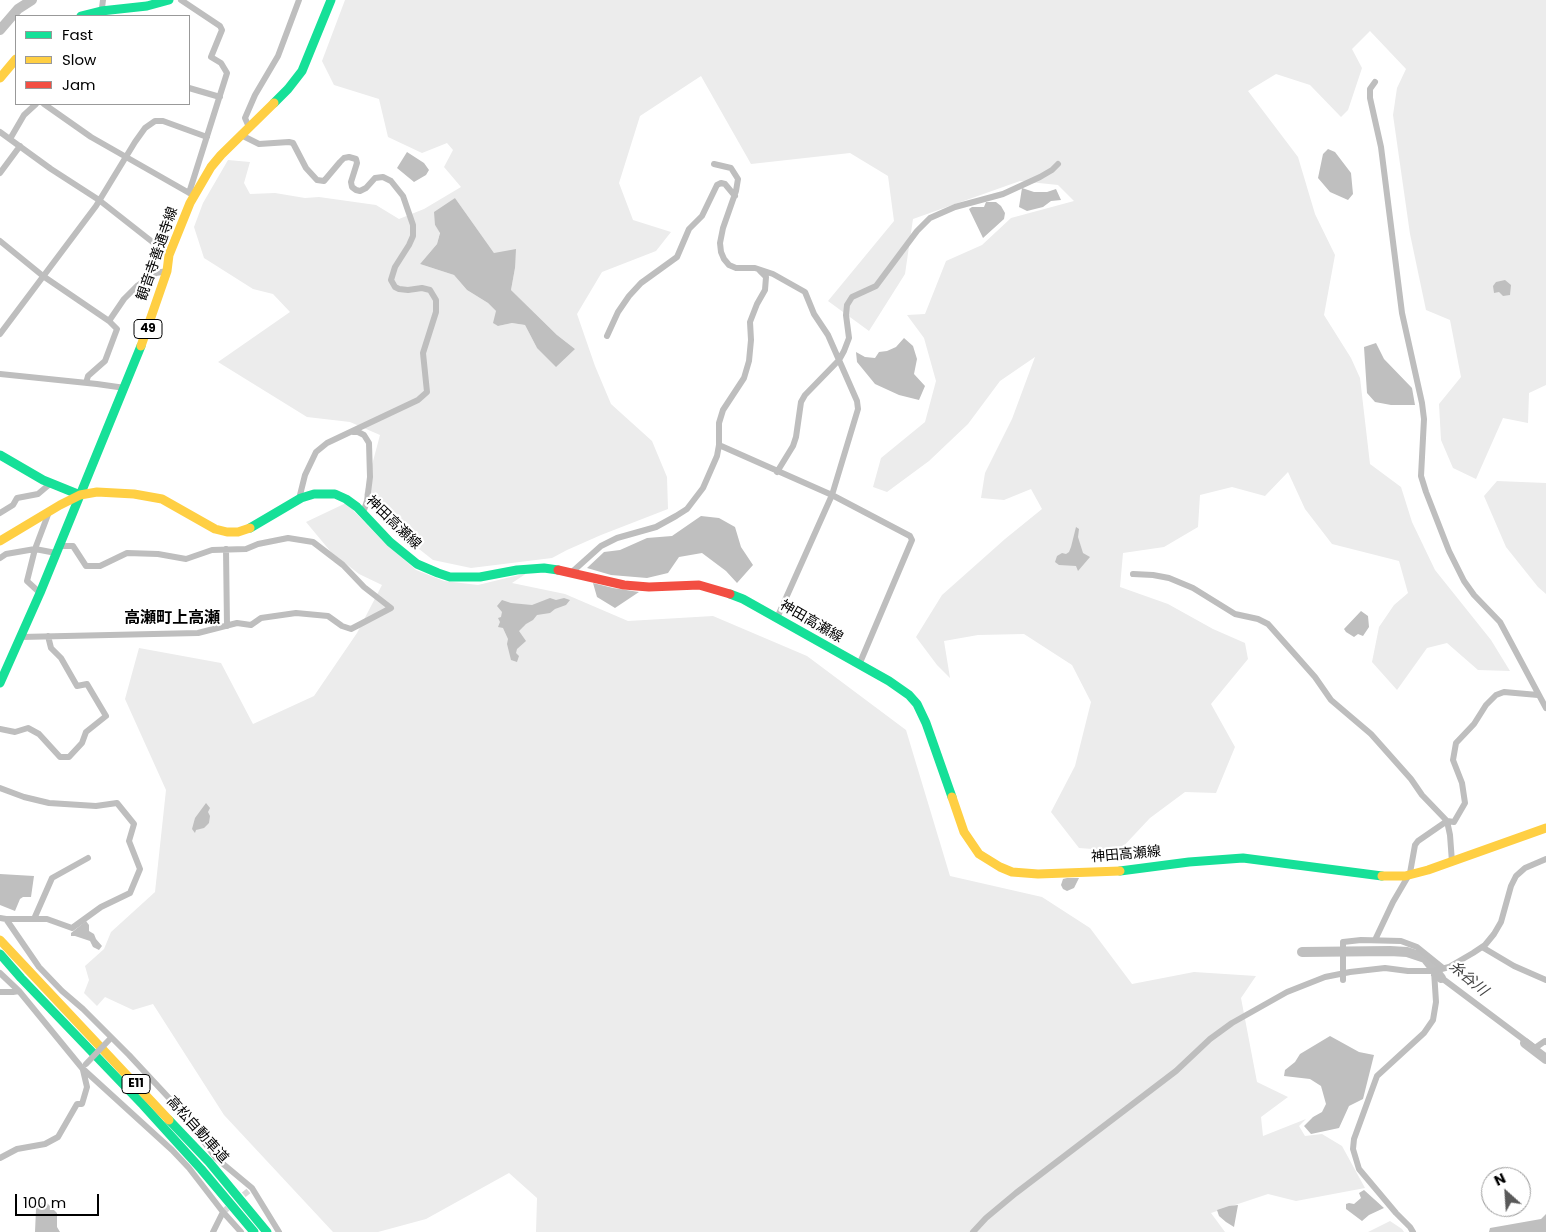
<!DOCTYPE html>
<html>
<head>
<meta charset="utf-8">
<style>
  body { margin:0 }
  #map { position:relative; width:1546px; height:1232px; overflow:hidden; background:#fff; font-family:Poppins,sans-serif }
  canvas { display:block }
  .legend { position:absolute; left:15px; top:15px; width:175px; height:90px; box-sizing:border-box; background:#fff; border:1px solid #999; margin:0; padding:6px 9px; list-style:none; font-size:15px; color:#000 }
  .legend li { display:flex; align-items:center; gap:10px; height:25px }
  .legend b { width:25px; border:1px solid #999 }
  .north { position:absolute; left:1481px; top:1167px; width:50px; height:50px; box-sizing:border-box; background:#fff; border:1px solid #999; border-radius:50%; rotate:334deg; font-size:14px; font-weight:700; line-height:20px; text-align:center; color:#000 }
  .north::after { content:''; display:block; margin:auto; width:18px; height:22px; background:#595959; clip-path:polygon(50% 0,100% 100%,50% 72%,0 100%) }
  .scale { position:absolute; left:15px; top:1194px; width:84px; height:22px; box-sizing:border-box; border:2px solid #000; border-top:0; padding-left:6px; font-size:15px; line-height:18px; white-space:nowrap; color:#000; -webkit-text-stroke:4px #fff; paint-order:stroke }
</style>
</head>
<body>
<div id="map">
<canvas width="1546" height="1232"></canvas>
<ul class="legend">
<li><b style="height:6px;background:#16e098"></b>Fast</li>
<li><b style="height:6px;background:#ffcf43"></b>Slow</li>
<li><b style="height:6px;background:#f24e42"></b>Jam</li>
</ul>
<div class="north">N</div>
<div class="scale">100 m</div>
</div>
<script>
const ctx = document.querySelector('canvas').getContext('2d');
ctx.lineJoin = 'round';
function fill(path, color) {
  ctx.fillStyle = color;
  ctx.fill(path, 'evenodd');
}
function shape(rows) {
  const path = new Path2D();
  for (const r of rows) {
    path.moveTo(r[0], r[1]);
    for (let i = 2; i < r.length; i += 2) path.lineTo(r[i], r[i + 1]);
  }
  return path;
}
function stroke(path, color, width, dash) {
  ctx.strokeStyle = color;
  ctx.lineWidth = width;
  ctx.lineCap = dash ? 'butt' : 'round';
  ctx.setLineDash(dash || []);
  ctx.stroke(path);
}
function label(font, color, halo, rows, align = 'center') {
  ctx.font = font + ' Poppins,"Noto Sans JP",sans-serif';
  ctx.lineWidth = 4.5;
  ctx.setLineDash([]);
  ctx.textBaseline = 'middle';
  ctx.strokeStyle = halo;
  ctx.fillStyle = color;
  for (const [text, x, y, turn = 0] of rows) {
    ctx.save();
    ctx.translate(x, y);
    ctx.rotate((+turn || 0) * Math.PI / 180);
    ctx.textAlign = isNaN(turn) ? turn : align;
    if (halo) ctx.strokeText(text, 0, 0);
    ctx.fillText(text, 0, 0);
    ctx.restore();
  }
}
fill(shape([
  [345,0,1546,0,1546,385,1529,393,1528,423,1503,418,1476,479,1453,468,1441,440,1439,404,1461,377,1450,320,1426,310,1410,234,1393,115,1397,88,1406,69,1370,31,1352,49,1362,68,1348,110,1341,117,1310,85,1276,74,1248,91,1298,157,1315,214,1335,255,1324,315,1351,358,1360,378,1370,464,1401,487,1412,522,1435,570,1491,640,1510,671,1478,670,1447,643,1427,648,1397,690,1372,662,1379,627,1394,605,1408,593,1399,561,1332,544,1305,509,1288,472,1265,496,1232,487,1200,495,1198,527,1164,547,1123,553,1120,587,1168,604,1213,629,1245,643,1248,659,1211,704,1235,747,1216,793,1185,792,1150,818,1119,851,1079,848,1051,812,1075,766,1091,702,1072,665,1024,634,978,635,944,641,950,678,937,665,916,637,942,595,1005,539,1042,509,1031,489,1004,500,981,498,985,473,1012,419,1035,357,1000,381,968,424,929,461,887,492,873,487,881,458,925,422,936,381,924,338,907,315,925,314,946,261,982,245,1011,218,1074,201,1058,185,1020,181,913,219,905,274,869,331,828,301,894,221,888,176,850,153,751,164,701,76,640,116,619,183,633,220,671,232,656,251,602,272,577,314,595,366,611,404,652,441,667,477,668,509,601,535,567,550,552,558,471,568,433,560,405,538,364,495,380,435,350,422,307,417,218,362,290,312,273,294,253,289,204,258,194,227,203,203,228,160,250,162,244,183,250,194,275,193,305,198,319,197,376,205,399,219,424,209,461,187,444,167,453,150,447,143,422,153,388,137,379,99,334,85,322,61],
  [455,198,494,253,515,268,511,290,557,335,575,349,537,348,525,325,512,323,498,326,496,311,488,303,467,290,454,275,420,264,437,244,440,232,435,225],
  [1497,481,1546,483,1546,594,1538,587,1506,547,1484,496],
  [346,503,382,540,416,570,444,581,478,585,527,573,512,583,565,594,628,621,713,616,807,656,906,730,950,876,1042,897,1090,928,1132,984,1194,972,1256,976,1241,998,1257,1082,1288,1097,1261,1117,1263,1136,1306,1119,1299,1126,1305,1136,1322,1134,1342,1146,1365,1188,1296,1201,1268,1194,1211,1213,1225,1232,536,1232,537,1198,509,1173,426,1219,378,1232,333,1232,224,1115,153,1004,133,1010,105,997,97,1006,84,993,89,980,85,966,104,949,111,932,155,892,166,790,125,699,139,648,221,663,253,724,314,696,357,633,382,585,359,574,331,552,306,522],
  [1390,1221,1402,1229,1404,1232,1368,1232]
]), '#ececec');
fill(shape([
  [1328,149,1335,152,1351,173,1353,194,1348,200,1330,192,1318,178,1323,154],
  [407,152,424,163,429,170,426,175,414,182,397,168],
  [1022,188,1034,192,1047,192,1056,189,1061,200,1051,201,1043,207,1027,211,1019,207],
  [455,198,494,253,516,249,515,268,511,290,557,335,575,349,556,367,537,348,525,325,512,323,498,326,493,323,496,311,488,303,467,290,454,275,420,264,437,244,440,233,435,225,434,212],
  [986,202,996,202,1001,206,1005,213,1004,219,983,238,969,209,972,207,984,207],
  [1505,280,1511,285,1510,295,1503,296,1499,292,1494,293,1493,286,1496,282],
  [904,338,913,346,917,359,914,374,925,386,919,400,899,395,875,384,857,362,856,352,865,357,875,358,879,352,887,351,896,347],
  [1376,343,1384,359,1412,388,1415,405,1391,405,1375,402,1367,393,1364,347],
  [701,516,719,518,735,527,741,547,753,565,737,583,726,571,702,553,679,557,668,573,647,578,611,575,587,568,604,552,620,550,647,538,672,536],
  [1076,527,1079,529,1078,537,1083,553,1090,557,1078,571,1076,566,1059,565,1055,562,1057,556,1062,553,1066,554,1069,552,1071,547],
  [593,583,613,588,639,592,615,608,597,597],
  [550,598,556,600,564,598,570,600,566,605,555,609,550,613,537,615,533,620,526,624,519,631,526,641,517,649,516,653,519,656,517,662,511,660,507,644,508,639,503,628,498,627,500,622,498,618,501,617,502,612,497,606,502,600,511,603,532,605],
  [1361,611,1368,616,1369,627,1363,636,1358,634,1354,637,1346,632,1344,629],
  [206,803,210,808,208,812,210,816,209,823,204,828,196,830,195,833,192,829,195,818],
  [0,874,34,876,31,897,23,897,20,899,15,911,0,905],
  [1067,878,1079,878,1074,888,1067,891,1063,889,1061,885,1063,879],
  [86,921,89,925,89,931,94,934,96,939,102,946,99,950,93,947,90,941,75,936,71,936,71,933],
  [1330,1036,1359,1052,1374,1055,1363,1099,1349,1106,1339,1128,1311,1134,1304,1126,1313,1117,1322,1112,1326,1104,1321,1086,1310,1079,1284,1076,1285,1070,1295,1062,1300,1054],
  [1364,1190,1384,1208,1369,1215,1362,1221,1346,1209,1346,1204,1349,1203,1354,1204,1361,1198,1359,1193],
  [40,1203,47,1203,57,1213,57,1227,60,1232,35,1232,36,1209],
  [1238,1205,1234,1227,1226,1222,1219,1216,1217,1210,1229,1206],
  [1546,1214,1546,1232,1489,1232,1490,1228,1541,1219]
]), '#bfbfbf');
stroke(shape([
  [0,30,18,9,32,0],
  [1302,952,1390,951,1407,952,1425,958,1441,978],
  [1525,1043,1546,1059]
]), '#bfbfbf', 10);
stroke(shape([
  [223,1212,252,1188]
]), '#d9d9d9', 6, [6, 3]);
stroke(shape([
  [181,0,220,26,222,30,211,57,221,63,227,73,189,193],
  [101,16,103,0],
  [1375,82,1370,89,1370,98,1381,147,1402,313,1422,403,1424,419,1421,476,1426,492,1449,551,1464,581,1474,595,1500,622,1546,708],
  [189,88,220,97],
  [44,104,91,137,191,194],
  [249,127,245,118,255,95,278,56,299,0],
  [0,132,51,169,99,200,169,255],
  [241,135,259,144,289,142,293,143,306,168,317,180,324,181,340,162,344,158,349,157,356,159,357,163,351,182,352,187,356,190,360,191,366,188,375,178,383,177,391,181,403,196,413,225,413,236,409,245,395,267,391,280,395,287,399,289,408,290,422,288,430,290,436,300,436,312,423,353,427,392,418,400,327,443,316,452,305,475,299,499],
  [10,139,24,115,36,104],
  [714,164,731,168,738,179,736,191,723,228,720,243,721,252,724,259,729,265,736,268,755,268,773,274,805,292,814,314,828,335,857,401,858,409,832,495,777,618],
  [0,173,20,146],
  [0,241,43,276,109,321,117,329,105,361,88,376,86,383],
  [109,321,124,299,137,286,156,273,167,271],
  [0,334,96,206,135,142,145,128,155,121,163,121,207,137],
  [607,336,618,312,629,296,641,283,677,257,689,229,702,216,717,185,721,183,725,184,735,196],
  [0,374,97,384,125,388],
  [353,432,358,432,364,435,369,443,370,477,367,501,363,513],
  [719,445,832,495,910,536,912,540,859,665],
  [777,472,793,446,796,437,801,402,805,395,839,360,844,351,849,338,846,315,847,305,852,297,876,286,917,231,930,218,955,207,1003,194,1040,177,1052,170,1058,164],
  [0,513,13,505,17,498,38,494,51,483],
  [226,549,227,626],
  [0,558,6,554,35,549,49,512],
  [572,572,601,546,617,538,656,527,676,516,687,509,703,488,717,456,719,445,719,423,723,410,744,378,749,361,751,340,750,322,757,304,765,290,766,277,760,271],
  [1133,574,1153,575,1169,578,1193,588,1235,614,1258,619,1268,624,1315,677,1331,700,1371,734,1411,779,1422,795,1447,821,1450,835,1452,862],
  [40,593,27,581,35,549,56,553],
  [21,637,198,633,237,623,251,625,261,618,296,613,328,616,342,626,351,629,391,608,364,587,343,565,313,542,288,538,258,544,246,549,212,550,186,559,158,554,127,553,100,566,86,566,73,546,59,546],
  [0,729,15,732,28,728,39,734,60,757,69,757,82,743,86,732,106,716,87,684,77,686,61,658,51,648,48,636],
  [0,788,24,797,49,803,96,806,117,803,134,824,129,841,140,869,130,893,101,907,72,928,47,919,6,919],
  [0,918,6,919,39,967,62,991,83,1009,129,1055,182,1112,216,1158,252,1188,279,1232],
  [34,919,52,878,88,858],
  [1375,940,1393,902,1410,873,1415,845,1418,841,1447,821,1454,822,1465,803,1462,783,1453,760,1456,743,1474,724,1486,705,1496,695,1504,692,1538,695],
  [1482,947,1514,966,1546,980],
  [0,973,19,991,82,1068,172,1150,189,1168,223,1212,241,1232],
  [1434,975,1443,979,1535,1048,1545,1041,1546,1042],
  [1343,980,1343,942,1361,940,1401,941,1417,947,1443,968],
  [0,992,13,992,19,991],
  [0,1158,17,1149,45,1144,58,1137,77,1104,82,1104,87,1087,83,1070],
  [213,1232,223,1212],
  [973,1232,986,1218,1016,1193,1176,1071,1210,1039,1232,1023,1287,992,1325,977,1350,972,1385,968,1408,971,1434,971,1449,967,1473,953,1485,945,1494,934,1501,922,1511,886,1516,876,1525,868,1546,859],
  [1413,1232,1410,1227,1396,1213,1359,1169,1353,1149,1354,1139,1377,1076,1424,1033,1433,1020,1436,1002,1434,971]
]), '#bebebe', 6);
stroke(shape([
  [81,16,101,11,147,6,169,0],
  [274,103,288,89,302,71,331,0],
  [0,455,43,480,80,495],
  [250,528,301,498,314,494,335,494,346,499,357,507,390,542,417,564,438,573,450,577,480,577,517,570,544,568,558,570],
  [730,594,743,599,889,681,909,695,917,704,926,723,952,797],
  [0,683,40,593,141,346],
  [1120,871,1189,862,1243,858,1382,876],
  [0,954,21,978,143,1105,201,1169,254,1232],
  [169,1120,209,1162,267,1232]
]), '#16e098', 9);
stroke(shape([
  [0,78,16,59],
  [141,346,167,271,169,255,190,203,211,167,221,155,274,103],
  [0,541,60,505,80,495,97,492,134,494,162,499,215,529,227,532,238,532,250,528],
  [952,797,964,832,979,854,1000,867,1012,872,1038,874,1120,871],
  [1382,876,1405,876,1428,870,1546,828],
  [0,940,169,1120]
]), '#ffcf43', 9);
stroke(shape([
  [558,570,624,585,649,587,699,585,730,594]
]), '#f24e42', 9);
stroke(shape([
  [86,1064,109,1040]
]), '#bebebe', 6);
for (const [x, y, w] of [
  [148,329,28],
  [136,1084,28]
]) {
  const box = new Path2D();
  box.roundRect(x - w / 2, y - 9.5, w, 19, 4);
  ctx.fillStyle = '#fff';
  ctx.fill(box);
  stroke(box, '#000', 1);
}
label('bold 12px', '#000', null, [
  ["49",148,329],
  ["E11",136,1084]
]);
label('14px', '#000', '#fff', [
  ["観音寺善通寺線",158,254,-71],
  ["神田高瀬線",393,523,44],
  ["神田高瀬線",811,622,30],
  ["神田高瀬線",1126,855,-5],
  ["高松自動車道",197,1130,48]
]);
label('italic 15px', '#444', '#fff', [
  ["糸谷川",1468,979,40]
]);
label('bold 16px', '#000', '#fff', [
  ["高瀬町上高瀬",172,619]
]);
</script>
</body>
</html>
